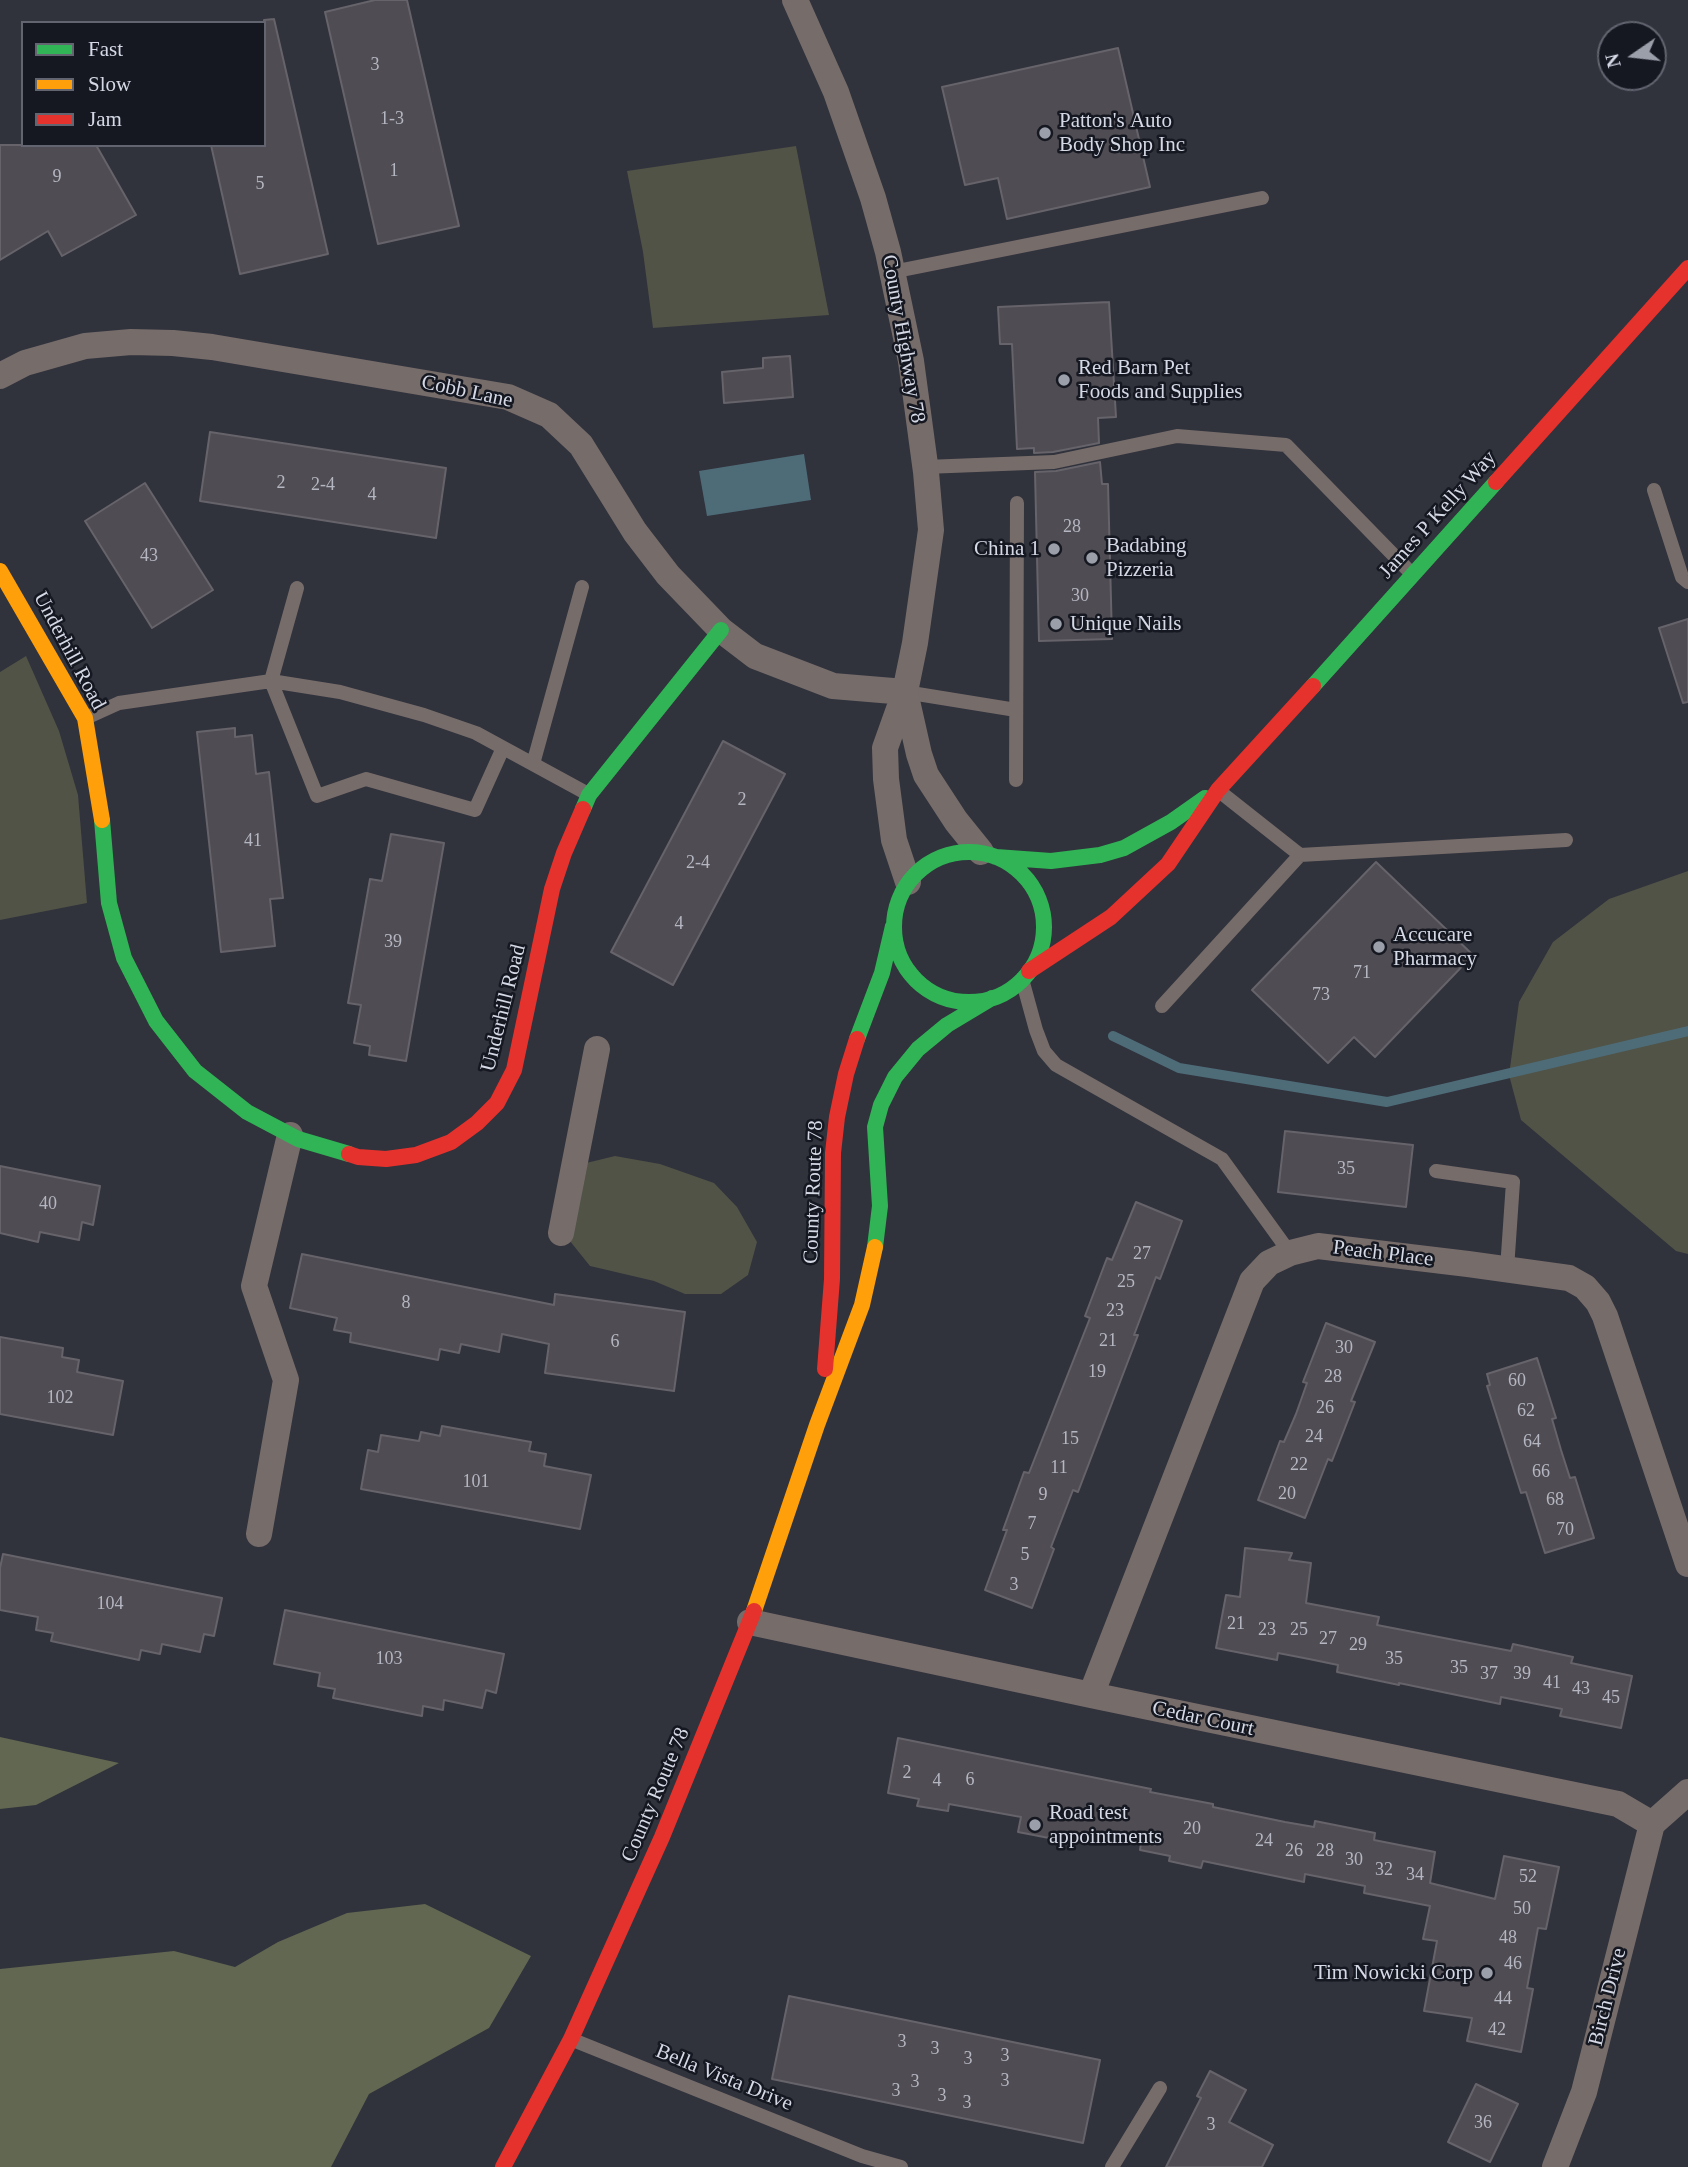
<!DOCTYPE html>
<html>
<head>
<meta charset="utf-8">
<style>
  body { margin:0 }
  #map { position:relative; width:1688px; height:2167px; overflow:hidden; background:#30323c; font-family:"Times New Roman",serif }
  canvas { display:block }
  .legend { position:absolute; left:21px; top:21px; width:245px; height:126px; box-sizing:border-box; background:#151820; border:2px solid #62656f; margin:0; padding:9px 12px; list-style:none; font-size:21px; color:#d5d9e6 }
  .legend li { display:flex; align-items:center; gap:14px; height:35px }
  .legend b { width:35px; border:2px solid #62656f }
  .north { position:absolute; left:1597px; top:21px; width:70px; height:70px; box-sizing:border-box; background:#151820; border:2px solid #62656f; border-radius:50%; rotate:256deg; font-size:19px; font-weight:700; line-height:28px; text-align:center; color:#d5d9e6 }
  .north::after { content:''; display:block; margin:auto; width:24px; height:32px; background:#9b9faa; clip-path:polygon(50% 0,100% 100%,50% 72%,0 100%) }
</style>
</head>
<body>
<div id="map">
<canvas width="1688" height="2167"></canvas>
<ul class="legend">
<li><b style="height:9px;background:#30b455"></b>Fast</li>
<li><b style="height:9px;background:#ff9f0a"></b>Slow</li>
<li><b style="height:9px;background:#e5322d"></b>Jam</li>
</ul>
<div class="north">N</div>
</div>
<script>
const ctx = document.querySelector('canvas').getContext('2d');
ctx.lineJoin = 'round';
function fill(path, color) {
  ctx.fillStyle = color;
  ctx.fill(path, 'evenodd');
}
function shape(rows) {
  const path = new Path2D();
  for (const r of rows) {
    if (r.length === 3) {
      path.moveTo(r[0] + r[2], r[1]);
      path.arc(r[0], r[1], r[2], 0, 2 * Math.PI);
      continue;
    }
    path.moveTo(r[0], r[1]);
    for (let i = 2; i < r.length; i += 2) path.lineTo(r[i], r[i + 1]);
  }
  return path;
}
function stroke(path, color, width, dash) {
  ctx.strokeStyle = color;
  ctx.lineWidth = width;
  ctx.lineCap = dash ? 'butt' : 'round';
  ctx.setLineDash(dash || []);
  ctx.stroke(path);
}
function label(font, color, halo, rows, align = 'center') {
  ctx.font = font + ' "Times New Roman",serif';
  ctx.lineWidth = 5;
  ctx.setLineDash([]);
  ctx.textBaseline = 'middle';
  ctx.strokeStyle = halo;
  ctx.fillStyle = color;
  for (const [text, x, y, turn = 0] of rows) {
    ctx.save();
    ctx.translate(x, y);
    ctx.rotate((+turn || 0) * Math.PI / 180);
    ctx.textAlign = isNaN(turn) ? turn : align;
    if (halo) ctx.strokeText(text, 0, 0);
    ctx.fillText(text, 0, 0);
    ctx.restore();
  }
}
fill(shape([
  [796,146,829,315,653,328,643,252,627,171],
  [26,656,59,731,78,795,87,903,0,920,0,672],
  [1688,871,1688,1254,1676,1251,1521,1120,1509,1075,1519,1002,1553,942,1609,899],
  [615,1156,660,1164,714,1183,737,1207,757,1242,748,1275,721,1294,685,1294,654,1281,590,1266,557,1225,582,1164]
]), '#505346');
fill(shape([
  [0,1737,119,1763,36,1805,0,1809],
  [425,1904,531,1956,489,2028,369,2094,331,2167,0,2167,0,1969,174,1951,235,1967,278,1942,347,1913]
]), '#616750');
fill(shape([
  [804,454,811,500,707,516,699,471]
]), '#4e6c78');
stroke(shape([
  [1113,1036,1179,1068,1387,1102,1688,1031]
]), '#4e6c78', 10);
const building = shape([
  [375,0,407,0,459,226,378,244,325,12,375,0],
  [274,19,328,254,240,274,211,145,264,145,264,20,274,19],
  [1118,48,1150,187,1007,219,998,178,965,185,942,87,1118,48],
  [0,145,96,145,136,215,62,256,48,231,0,260,0,145],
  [1109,302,1116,417,1098,418,1099,443,1053,452,1034,453,1034,448,1017,449,1012,344,1000,344,998,307,1109,302],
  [790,356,793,397,724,403,722,372,763,368,763,358,790,356],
  [210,432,446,468,436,538,200,501,210,432],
  [1100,462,1102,484,1108,484,1112,639,1039,641,1035,472,1056,471,1100,462],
  [145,483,213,590,152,628,85,521,145,483],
  [1688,619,1688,702,1683,703,1659,628,1688,619],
  [235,728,235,737,252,735,256,774,269,772,283,898,270,899,275,946,221,952,197,732,235,728],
  [723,741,785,774,673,985,611,952,723,741],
  [391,834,444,843,406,1061,369,1055,370,1046,354,1043,361,1005,348,1003,370,879,382,881,391,834],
  [1376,862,1473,955,1375,1057,1354,1037,1328,1063,1252,990,1376,862],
  [1285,1131,1413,1145,1406,1207,1278,1192,1285,1131],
  [0,1166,100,1186,93,1225,82,1222,79,1240,40,1232,38,1242,0,1233,0,1166],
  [1136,1202,1182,1221,1160,1279,1156,1277,1134,1335,1138,1335,1078,1492,1073,1490,1051,1547,1054,1549,1032,1608,985,1590,1007,1530,1003,1530,1024,1472,1029,1473,1090,1318,1085,1316,1107,1258,1112,1260,1136,1202],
  [302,1254,554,1305,555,1294,685,1312,674,1391,545,1373,549,1344,502,1334,499,1352,461,1344,459,1353,440,1349,438,1360,350,1342,351,1333,334,1330,337,1318,290,1308,302,1254],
  [1326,1323,1375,1342,1351,1401,1355,1402,1332,1461,1328,1459,1305,1518,1258,1500,1280,1441,1284,1442,1296,1414,1307,1383,1303,1382,1326,1323],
  [0,1337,63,1348,62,1357,79,1360,77,1372,123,1381,113,1435,0,1414,0,1337],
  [1537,1358,1556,1418,1552,1419,1561,1450,1570,1478,1575,1477,1594,1538,1545,1553,1526,1492,1521,1493,1487,1386,1490,1385,1487,1374,1537,1358],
  [442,1426,531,1442,529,1451,546,1454,544,1466,591,1475,580,1529,361,1489,368,1450,378,1452,381,1435,419,1441,421,1432,440,1436,442,1426],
  [1245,1548,1292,1553,1289,1560,1311,1563,1306,1603,1379,1617,1377,1625,1511,1651,1513,1644,1573,1657,1571,1663,1632,1676,1621,1728,1560,1716,1562,1709,1501,1697,1500,1704,1399,1683,1399,1685,1337,1672,1338,1665,1309,1659,1278,1653,1277,1660,1216,1648,1226,1595,1240,1597,1245,1548],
  [3,1554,222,1598,214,1636,204,1634,200,1652,162,1644,160,1654,141,1650,139,1660,51,1641,53,1633,36,1630,38,1617,0,1610,0,1568,3,1554],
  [285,1610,504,1654,496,1693,486,1690,482,1708,444,1700,443,1710,423,1706,422,1716,333,1698,335,1689,318,1686,320,1673,274,1664,285,1610],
  [898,1738,1151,1789,1150,1792,1213,1804,1213,1807,1285,1822,1314,1827,1315,1821,1375,1833,1374,1840,1435,1852,1430,1883,1495,1899,1504,1856,1559,1867,1546,1929,1538,1928,1527,1988,1533,1989,1521,2052,1467,2041,1472,2018,1424,2011,1437,1941,1423,1939,1430,1906,1364,1893,1365,1886,1305,1874,1304,1882,1203,1861,1201,1868,1169,1861,1170,1856,1140,1850,1141,1843,1081,1832,1080,1838,1050,1832,1049,1838,1018,1832,1021,1817,949,1804,948,1811,917,1806,919,1799,888,1793,898,1738],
  [789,1996,1100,2060,1083,2143,772,2079,789,1996],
  [1210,2071,1246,2090,1229,2122,1273,2145,1262,2167,1166,2167,1201,2098,1197,2096,1210,2071],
  [1476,2084,1518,2104,1490,2162,1448,2142,1476,2084]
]);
fill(building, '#504c53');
stroke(building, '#66636a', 2);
stroke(shape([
  [892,272,1262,198],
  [925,467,1054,462,1177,436,1286,445,1412,574],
  [1654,490,1682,577,1688,582],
  [297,588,271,681,317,796,366,779,475,810,503,748],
  [905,692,1016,710],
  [86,718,119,703,271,681,340,692,424,715,476,733,588,794],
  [533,764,582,587],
  [1016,780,1017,503],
  [1219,791,1300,855,1566,840],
  [1022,979,1036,1030,1044,1051,1056,1065,1222,1159,1290,1253],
  [1162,1006,1300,855],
  [1436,1171,1513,1182,1507,1269],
  [573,2040,862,2156,901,2167],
  [1112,2167,1160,2088]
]), '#766c6a', 14);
stroke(shape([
  [795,0,836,92,873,198,888,252,911,361,926,472,931,530,915,643,905,692,885,748,886,779,894,840,908,882],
  [0,376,25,363,85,346,131,342,173,343,212,347,508,397,549,415,581,445,635,532,668,575,721,630,755,656,833,686,905,692],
  [905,692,919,754,926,775,956,821,981,852],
  [561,1233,597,1049],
  [259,1534,286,1380,254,1286,290,1135],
  [750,1622,1091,1695,1618,1804,1652,1824],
  [1091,1695,1252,1281,1269,1263,1290,1253,1318,1246,1468,1264,1569,1278,1585,1287,1598,1302,1605,1316,1688,1564],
  [1652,1824,1688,1792],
  [1555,2167,1584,2092,1652,1824]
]), '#766c6a', 26);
stroke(shape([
  [1313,686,1496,482],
  [583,809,589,795,721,630],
  [102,820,109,903,124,958,156,1021,195,1071,247,1112,298,1139,349,1154],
  [969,927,75],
  [996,857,1051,861,1100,855,1124,848,1171,822,1205,798],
  [857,1039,882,973,893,926],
  [875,1247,880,1206,875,1127,881,1105,895,1077,918,1049,947,1025,992,998]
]), '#30b455', 16);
stroke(shape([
  [0,571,85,718,102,820],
  [754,1611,817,1425,862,1305,875,1247]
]), '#ff9f0a', 16);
stroke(shape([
  [1496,482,1688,268],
  [1029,971,1111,917,1168,864,1218,790,1313,686],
  [349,1154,358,1157,386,1159,416,1155,451,1142,477,1123,497,1103,514,1070,552,889,564,853,583,809],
  [825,1369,832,1279,833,1153,837,1117,846,1074,857,1039],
  [503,2167,571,2039,662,1837,754,1611]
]), '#e5322d', 16);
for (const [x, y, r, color] of [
  [1045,133,7,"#9b9faa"],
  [1064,380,7,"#9b9faa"],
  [1054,549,7,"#9b9faa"],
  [1092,558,7,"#9b9faa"],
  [1056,624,7,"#9b9faa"],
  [1379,947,7,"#9b9faa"],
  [1035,1825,7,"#9b9faa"],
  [1487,1973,7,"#9b9faa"]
]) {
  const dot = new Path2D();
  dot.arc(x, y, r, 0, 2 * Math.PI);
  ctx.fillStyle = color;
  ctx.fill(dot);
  stroke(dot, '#151820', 2.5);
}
label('18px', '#b4b6c1', null, [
  ["3",375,65],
  ["1-3",392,119],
  ["1",394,171],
  ["9",57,177],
  ["5",260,184],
  ["2",281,483],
  ["2-4",323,485],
  ["4",372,495],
  ["28",1072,527],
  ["43",149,556],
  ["30",1080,596],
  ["2",742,800],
  ["41",253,841],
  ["2-4",698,863],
  ["4",679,924],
  ["39",393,942],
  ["71",1362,973],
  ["73",1321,995],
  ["35",1346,1169],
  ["40",48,1204],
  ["27",1142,1254],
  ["25",1126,1282],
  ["8",406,1303],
  ["23",1115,1311],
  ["21",1108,1341],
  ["6",615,1342],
  ["30",1344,1348],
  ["19",1097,1372],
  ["28",1333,1377],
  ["60",1517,1381],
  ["102",60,1398],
  ["26",1325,1408],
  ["62",1526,1411],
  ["24",1314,1437],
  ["15",1070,1439],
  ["64",1532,1442],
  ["22",1299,1465],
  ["11",1059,1468],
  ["66",1541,1472],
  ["101",476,1482],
  ["20",1287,1494],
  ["9",1043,1495],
  ["68",1555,1500],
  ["7",1032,1524],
  ["70",1565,1530],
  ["5",1025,1555],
  ["3",1014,1585],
  ["104",110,1604],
  ["21",1236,1624],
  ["23",1267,1630],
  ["25",1299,1630],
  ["27",1328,1639],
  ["29",1358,1645],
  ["103",389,1659],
  ["35",1394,1659],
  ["35",1459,1668],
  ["37",1489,1674],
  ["39",1522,1674],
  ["41",1552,1683],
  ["43",1581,1689],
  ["45",1611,1698],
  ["2",907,1773],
  ["6",970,1780],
  ["4",937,1781],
  ["20",1192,1829],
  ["24",1264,1841],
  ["26",1294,1851],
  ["28",1325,1851],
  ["30",1354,1860],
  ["32",1384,1870],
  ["34",1415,1875],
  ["52",1528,1877],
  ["50",1522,1909],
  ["48",1508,1938],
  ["46",1513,1964],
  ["44",1503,1999],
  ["42",1497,2030],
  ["3",902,2042],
  ["3",935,2049],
  ["3",1005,2056],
  ["3",968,2059],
  ["3",1005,2081],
  ["3",915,2082],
  ["3",896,2091],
  ["3",942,2096],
  ["3",967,2103],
  ["36",1483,2123],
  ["3",1211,2125]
]);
label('21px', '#d5d9e6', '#151820', [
  ["Patton's Auto",1059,121],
  ["Body Shop Inc",1059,145],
  ["Red Barn Pet",1078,368],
  ["Foods and Supplies",1078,392],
  ["Badabing",1106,546],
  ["Pizzeria",1106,570],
  ["China 1",1040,549,"right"],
  ["Unique Nails",1070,624],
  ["Accucare",1393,935],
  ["Pharmacy",1393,959],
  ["Road test",1049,1813],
  ["appointments",1049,1837],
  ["Tim Nowicki Corp",1473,1973,"right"]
], 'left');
label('21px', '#d5d9e6', '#151820', [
  ["County Highway 78",903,339,80],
  ["Cobb Lane",467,392,12],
  ["James P Kelly Way",1438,515,-48],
  ["Underhill Road",69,651,62],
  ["Underhill Road",504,1008,-76],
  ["County Route 78",814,1192,-88],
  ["Peach Place",1383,1254,7],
  ["Cedar Court",1203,1719,12],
  ["County Route 78",656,1795,-67],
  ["Birch Drive",1608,1997,-76],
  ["Bella Vista Drive",724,2078,22]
]);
</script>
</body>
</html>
